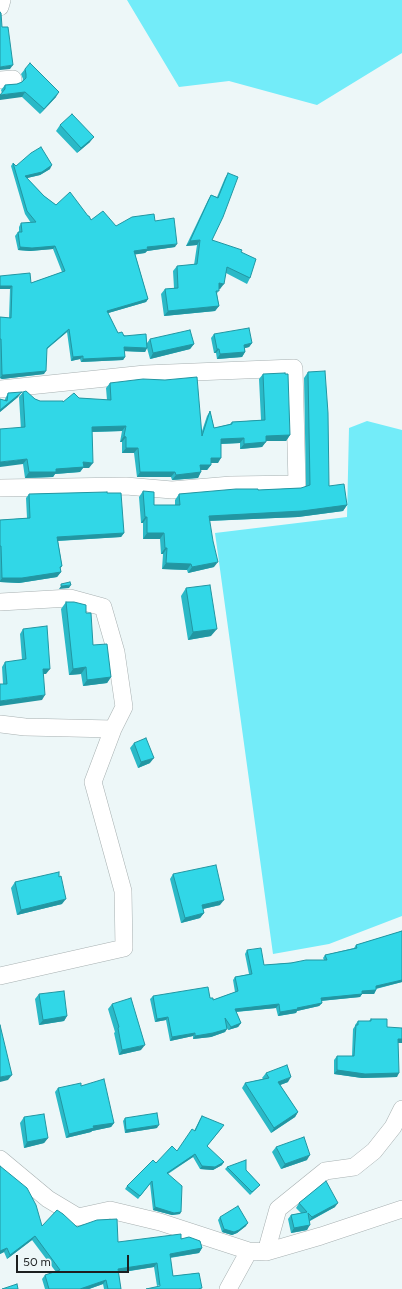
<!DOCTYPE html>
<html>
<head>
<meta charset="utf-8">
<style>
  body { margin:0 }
  #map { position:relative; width:402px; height:1289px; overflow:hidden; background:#edf7f8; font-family:Figtree,sans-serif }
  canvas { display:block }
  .scale { position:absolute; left:16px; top:1255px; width:113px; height:18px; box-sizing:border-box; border:2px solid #1c1f20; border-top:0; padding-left:5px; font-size:12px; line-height:14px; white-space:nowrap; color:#1c1f20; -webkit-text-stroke:3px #edf7f8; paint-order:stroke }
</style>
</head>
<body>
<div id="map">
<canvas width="402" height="1289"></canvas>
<div class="scale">50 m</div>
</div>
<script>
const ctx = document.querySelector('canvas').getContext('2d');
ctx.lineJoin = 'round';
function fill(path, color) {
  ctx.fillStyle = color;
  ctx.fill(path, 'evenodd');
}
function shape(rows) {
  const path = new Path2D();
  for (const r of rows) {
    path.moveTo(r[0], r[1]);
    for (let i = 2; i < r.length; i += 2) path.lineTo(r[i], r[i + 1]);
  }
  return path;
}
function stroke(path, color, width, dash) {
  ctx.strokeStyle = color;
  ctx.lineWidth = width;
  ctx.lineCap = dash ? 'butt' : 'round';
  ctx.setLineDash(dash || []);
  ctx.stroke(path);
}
fill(shape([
  [127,0,402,0,402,53,317,105,229,81,179,87],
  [367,421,402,430,402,916,329,944,273,954,215,533,347,517,349,428]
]), '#73ecf9');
const minor = shape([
  [0,7,2,0],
  [0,80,13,79],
  [0,389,145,374,294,368,297,484,231,485,172,490,126,486,0,488],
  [0,602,70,598,103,607,116,652,124,707,113,729,25,727,0,724],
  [0,976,124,948,123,891,93,782,113,729],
  [0,1159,48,1199,78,1217,110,1210,160,1222,249,1251,266,1252,321,1236,402,1209],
  [266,1252,278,1209,325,1171,354,1167,374,1151,393,1127,402,1109],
  [228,1289,249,1251]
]);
stroke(minor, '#a7b0b1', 18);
stroke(minor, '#fff', 17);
fill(shape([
  [25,69,56,97,40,114,22,97,2,93,1,90,5,85,17,84,22,82,23,79,21,74],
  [60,125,90,142,77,153,56,131],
  [13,163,16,166,50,169,40,175,27,178,44,196,56,205,91,220,116,226,155,221,175,247,147,251,145,253,135,254,148,299,146,302,108,313,118,333,147,343,150,339,194,344,190,349,150,359,147,348,145,352,124,351,125,357,123,360,81,362,80,359,71,361,67,332,46,350,44,374,2,379,0,378,0,317,9,318,10,289,0,276,31,283,62,272,53,249,30,251,18,250,15,236,18,232,19,232,19,227,21,223,31,223,25,214,11,166],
  [228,173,212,240,241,252,250,278,247,284,226,273,220,289,219,288,217,294,219,306,215,311,164,316,161,294,165,289,174,288,173,271,177,266,194,265,197,245,186,246,208,200,211,195,217,197,225,178],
  [214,334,252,343,249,347,245,348,245,352,242,357,217,359,216,353,214,353,211,338],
  [308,372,329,486,347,505,343,511,298,517,209,521,214,567,188,573,187,570,162,569,163,554,161,554,160,539,143,539,143,523,141,523,139,497,143,491,154,505,175,505,175,500,179,494,301,488,306,487,304,378],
  [263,374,290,435,286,441,266,441,262,447,240,449,240,443,221,444,218,463,211,463,211,465,207,470,201,470,198,478,172,480,171,477,137,477,134,453,122,453,122,442,120,442,122,431,92,432,89,468,83,468,80,472,55,474,53,477,25,478,23,464,19,397,23,392,35,399,40,401,63,402,79,398,107,400,106,388,110,383,202,431,207,416,210,411,214,428,230,424,232,422,261,420,259,379],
  [8,393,18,397,0,412,5,399],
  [107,493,124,533,121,537,58,541,62,566,60,569,61,572,57,577,19,583,0,582,0,520,27,518,26,498,29,494],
  [186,588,211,636,188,640,181,596],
  [66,602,86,613,93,645,111,677,107,683,83,686,81,674,69,675,61,609],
  [23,629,46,674,43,674,42,700,3,684,2,667,5,662,22,660,20,634],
  [134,743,150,763,138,768,130,748],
  [173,874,220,905,203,909,204,913,200,918,181,923,170,879],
  [59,877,62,904,17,915,11,888,15,882],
  [402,931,402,982,376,989,376,990,374,994,362,994,360,997,321,1001,322,1003,319,1006,297,1011,296,1013,278,1016,276,1008,236,1012,241,1023,238,1027,228,1030,227,1028,225,1032,211,1037,193,1039,193,1036,170,1041,166,1020,155,1022,150,999,153,996,210,998,213,1000,235,992,233,980,235,977,249,974,245,954,247,950,264,965,324,960,323,958,325,955,354,948,356,945],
  [39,994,67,1016,64,1021,39,1025,35,999],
  [112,1004,141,1050,119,1055,114,1033,115,1032,108,1009],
  [371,1019,387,1027,398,1043,397,1077,362,1078,334,1074,334,1060,337,1056,352,1056,353,1029,355,1026,355,1025,358,1021,369,1021],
  [266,1073,288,1082,280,1085,298,1112,295,1117,271,1133,242,1088,245,1083,263,1079,262,1078],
  [81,1086,114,1123,111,1127,92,1131,91,1132,66,1138,55,1092,58,1088],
  [202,1116,222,1128,207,1146,222,1165,213,1170,200,1169,193,1157,168,1174,180,1214,172,1215,153,1210,150,1184,138,1199,125,1189,127,1186,156,1163,177,1151,194,1131,200,1119],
  [24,1117,48,1138,44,1143,24,1148,20,1123],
  [125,1118,157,1128,125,1133,123,1121],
  [276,1147,307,1160,281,1169,272,1152],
  [0,1166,42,1226,77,1227,118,1242,181,1239,202,1248,199,1253,170,1258,173,1276,199,1273,157,1286,154,1267,118,1273,121,1289,104,1289,103,1284,89,1289,45,1289,42,1279,45,1275,56,1272,32,1240,7,1259,4,1252,0,1254],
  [227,1167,246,1170,260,1185,250,1195,225,1169],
  [299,1203,335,1207,310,1221,307,1230,291,1233,288,1219,291,1215,301,1213,296,1208],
  [220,1217,246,1226,237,1233,232,1235,222,1232,218,1220]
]), '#2ab9c7');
fill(shape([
  [13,65,10,69,0,70,0,67],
  [25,92,22,97,0,100,0,95],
  [59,92,56,97,40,114,44,109],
  [94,137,90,142,77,153,81,148],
  [52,165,50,169,40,175,23,179,25,176],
  [200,240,197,245,186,246,190,241],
  [177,244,175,247,147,251,145,253,132,255,134,251,147,247],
  [55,246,53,249,30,251,18,250,20,247],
  [219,283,224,284,220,289,216,288],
  [0,286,12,286,10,289,0,289],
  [148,299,146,302,105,314,107,311],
  [219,306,215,311,164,316,168,311],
  [69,329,67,332,44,351,47,348],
  [252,343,249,347,241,349,244,345],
  [194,344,190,349,150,359,153,353],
  [124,347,147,348,145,352,122,351],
  [217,349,219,349,216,353,214,353],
  [245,352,242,357,217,359,220,354],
  [83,356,80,359,71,361,73,357],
  [125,357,123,360,81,362,83,359],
  [46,371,44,374,2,379,0,378,2,375],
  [22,392,18,397,0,412,0,410],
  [126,426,122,431,88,432,92,427],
  [290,435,286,441,262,441,266,436],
  [124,436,126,437,122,442,120,442],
  [244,438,240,443,218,444,221,439],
  [266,442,262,447,240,449,244,444],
  [126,448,138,448,134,453,122,453],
  [211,458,221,458,218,463,207,463],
  [27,459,23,464,0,467,0,462],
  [83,462,93,463,89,468,83,468,80,472,55,474,53,477,25,478,29,472,56,469],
  [200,465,211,465,207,470,196,470],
  [140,472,175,472,171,477,137,477],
  [201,472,198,478,172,480,176,475],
  [347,505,343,511,298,517,205,521,209,516],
  [145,517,147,517,143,523,141,523],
  [124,533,121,537,54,541,57,537],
  [147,533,164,533,160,539,143,539],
  [165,548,167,548,163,554,161,554],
  [218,562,214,567,188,573,192,567],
  [166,563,191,564,187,570,162,569],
  [61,572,57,577,19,583,0,582,0,581,2,578],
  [71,585,69,588,59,589,61,586],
  [217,629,211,636,188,640,193,632],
  [86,667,81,674,69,675,73,669],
  [43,669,50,669,46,674,39,674],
  [111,677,107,683,83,686,87,680],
  [45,695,42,700,0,706,0,701],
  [154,758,150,763,138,768,141,762],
  [66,899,62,904,17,915,21,910],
  [224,900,220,905,198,910,202,905],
  [204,913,200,918,181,923,185,918],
  [402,980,402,982,374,989,376,986],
  [376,990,374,994,362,994,360,997,319,1001,321,998,362,991],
  [322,1003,319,1006,297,1011,296,1013,278,1016,280,1012,297,1008],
  [279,1004,276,1008,233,1012,235,1009],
  [67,1016,64,1021,39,1025,43,1020],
  [168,1017,166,1020,155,1022,157,1019],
  [241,1023,238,1027,228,1030,231,1027],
  [227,1029,225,1032,211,1037,193,1039,195,1036],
  [195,1033,193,1036,170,1041,172,1037],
  [398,1039,402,1039,402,1043,395,1043],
  [145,1045,141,1050,119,1055,122,1050],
  [337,1070,399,1073,397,1077,362,1078,334,1074],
  [12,1075,8,1080,0,1082,0,1077],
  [291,1077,288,1082,275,1087,278,1082],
  [298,1112,295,1117,271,1133,274,1128],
  [114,1123,111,1127,92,1131,91,1132,66,1138,69,1134,93,1126],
  [159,1125,157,1128,125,1133,126,1130],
  [48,1138,44,1143,24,1148,27,1142],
  [195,1154,193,1157,165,1175,167,1173],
  [310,1155,307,1160,281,1169,285,1164],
  [224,1162,222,1165,213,1170,200,1169,202,1166],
  [338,1203,335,1207,309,1221,312,1217],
  [155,1207,181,1212,180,1214,172,1215,153,1210],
  [248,1223,246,1226,237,1233,232,1235,222,1232,224,1229],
  [310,1225,307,1230,291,1233,294,1228],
  [35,1236,32,1240,7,1259,10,1255],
  [7,1248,4,1252,0,1254,0,1251],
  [202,1248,199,1253,167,1258,170,1254],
  [157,1263,154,1267,115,1273,118,1269],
  [106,1280,103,1284,89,1289,80,1289]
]), '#2296a2');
const building = shape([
  [0,12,1,13,2,27,8,27,13,65,0,67,0,12],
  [30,63,59,92,44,109,25,92,0,95,5,89,5,85,17,84,22,82,26,78,26,74,25,69,30,63],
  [72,114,94,137,81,148,60,125,72,114],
  [41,147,52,165,42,172,25,176,44,196,56,205,70,192,88,216,89,216,91,220,103,211,116,226,132,217,154,214,155,221,174,218,177,244,147,247,148,249,134,251,148,299,107,311,118,333,122,332,124,336,146,334,147,348,124,347,125,357,83,359,83,356,73,357,69,329,47,348,46,371,4,375,2,375,1,339,0,339,0,317,11,318,12,286,0,286,0,276,30,273,31,283,65,271,55,246,32,248,20,247,18,232,22,232,21,223,36,222,27,211,13,163,16,166,31,153,41,147],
  [228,173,238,177,223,217,212,240,242,250,241,252,256,259,250,278,227,267,224,284,219,283,219,291,216,291,219,306,168,311,165,289,178,288,177,266,197,264,200,240,190,241,211,195,218,198,228,173],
  [249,328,252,343,244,345,245,352,220,354,219,349,217,349,214,334,249,328],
  [190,330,194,344,153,353,150,339,190,330],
  [325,371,328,413,329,486,344,484,347,505,302,511,209,516,213,541,218,562,192,567,191,564,166,563,167,548,165,548,164,533,147,533,147,517,145,517,143,491,154,492,154,505,180,505,179,494,236,489,258,489,258,490,301,488,310,485,308,372,325,371],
  [285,373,285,374,288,374,290,435,266,436,266,442,244,444,244,438,221,439,221,458,211,458,211,465,200,465,201,472,176,475,175,472,140,472,138,448,126,448,126,437,124,436,126,426,92,427,93,463,83,462,84,467,56,469,56,472,29,472,27,459,0,462,0,429,25,427,23,392,26,391,35,399,40,401,63,401,63,402,74,393,79,398,111,400,110,383,143,379,165,380,197,377,202,436,210,411,214,428,232,424,232,422,265,420,263,374,285,373],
  [22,392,0,410,0,399,7,401,8,393,22,392],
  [107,492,107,493,121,493,124,533,57,537,62,566,60,567,61,572,22,578,2,578,1,546,0,546,0,520,30,518,29,494,107,492],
  [70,582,71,585,61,586,61,584,70,582],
  [210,585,217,629,193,632,186,588,210,585],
  [66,602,74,602,86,605,86,613,91,613,93,645,107,644,111,677,87,680,86,667,73,669,66,602],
  [47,626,50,669,43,669,45,695,0,701,0,684,7,684,5,662,26,659,23,629,47,626],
  [146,738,154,758,141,762,134,743,146,738],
  [216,865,224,900,202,905,204,913,185,918,173,874,216,865],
  [59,872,59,877,61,876,66,899,21,910,15,882,59,872],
  [402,931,402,980,376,986,376,990,362,991,362,994,321,998,322,1003,297,1008,298,1009,280,1012,279,1004,235,1009,241,1023,231,1027,225,1018,227,1029,213,1033,195,1036,195,1033,172,1037,168,1017,157,1019,153,996,208,987,210,998,213,998,213,1000,238,991,235,977,252,974,247,950,261,948,264,965,291,963,306,960,327,960,325,955,357,948,356,945,402,931],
  [64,991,67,1016,43,1020,39,994,64,991],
  [131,998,145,1045,122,1050,118,1028,119,1027,112,1004,131,998],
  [371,1019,387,1019,387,1027,402,1028,402,1039,398,1039,399,1073,365,1074,337,1070,337,1056,354,1056,356,1025,358,1025,358,1021,371,1021,371,1019],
  [0,1025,12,1075,0,1077,0,1025],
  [287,1065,291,1077,278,1082,298,1112,274,1128,245,1083,269,1078,266,1073,287,1065],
  [104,1079,114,1123,93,1126,94,1128,69,1134,58,1088,81,1083,81,1086,104,1079],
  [157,1113,159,1125,126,1130,125,1118,157,1113],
  [44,1114,48,1138,27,1142,24,1117,44,1114],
  [202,1116,224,1125,207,1146,224,1162,215,1167,202,1166,195,1154,167,1173,182,1186,181,1212,174,1213,155,1207,152,1181,140,1196,127,1186,153,1160,156,1163,172,1146,177,1151,192,1129,195,1131,202,1116],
  [304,1137,310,1155,285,1164,276,1147,304,1137],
  [246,1160,246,1170,260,1185,252,1192,227,1167,246,1160],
  [0,1166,27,1188,36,1205,42,1226,57,1210,63,1214,77,1227,97,1220,117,1219,118,1242,181,1234,181,1239,189,1237,200,1241,202,1248,170,1254,173,1276,199,1273,202,1288,198,1289,146,1289,160,1286,157,1263,118,1269,121,1289,108,1289,106,1280,80,1289,49,1289,45,1275,60,1270,35,1236,10,1255,7,1248,0,1251,0,1166],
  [326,1181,338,1203,312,1217,308,1213,310,1225,294,1228,291,1215,307,1212,299,1203,326,1181],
  [238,1206,248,1223,239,1230,234,1232,224,1229,220,1217,238,1206],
  [17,1284,18,1289,2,1289,17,1284]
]);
fill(building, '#31d7e7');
stroke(building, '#2296a2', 1);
</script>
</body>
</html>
